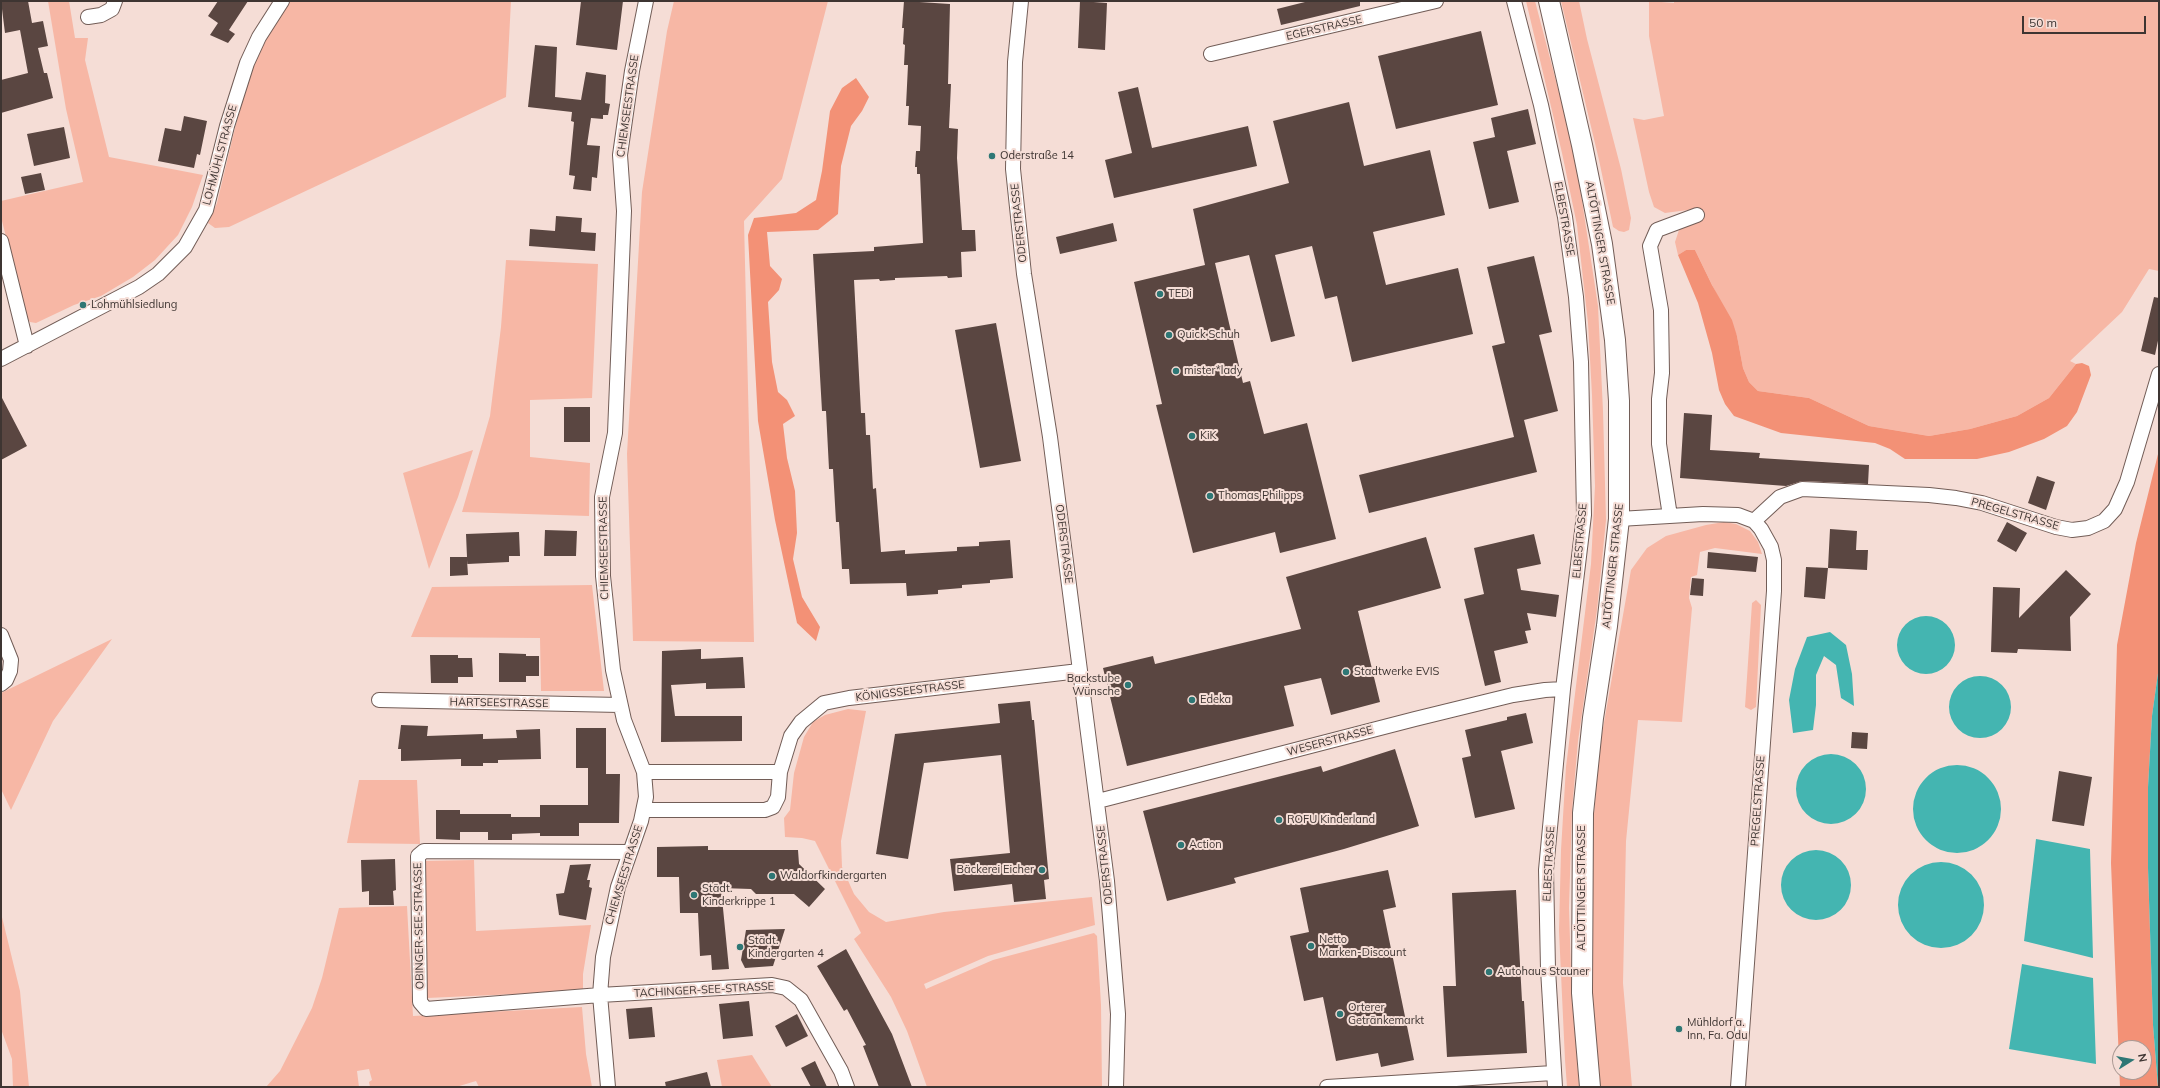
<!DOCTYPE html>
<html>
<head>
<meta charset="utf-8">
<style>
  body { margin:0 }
  #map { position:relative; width:2160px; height:1088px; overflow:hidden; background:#f5ddd6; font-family:Mulish,sans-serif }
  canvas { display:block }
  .frame { position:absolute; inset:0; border:2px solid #3e3532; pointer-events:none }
  .north { position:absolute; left:2112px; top:1040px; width:40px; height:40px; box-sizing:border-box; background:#f5ddd6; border:1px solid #ac9a94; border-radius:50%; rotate:79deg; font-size:11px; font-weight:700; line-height:16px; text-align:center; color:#3e3532 }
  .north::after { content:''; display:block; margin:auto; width:14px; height:18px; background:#2e7775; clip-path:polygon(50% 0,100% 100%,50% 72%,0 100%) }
  .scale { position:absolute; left:2022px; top:16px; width:124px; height:18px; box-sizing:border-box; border:2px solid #3e3532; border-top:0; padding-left:5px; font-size:12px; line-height:14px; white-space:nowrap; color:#3e3532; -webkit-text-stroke:3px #f5ddd6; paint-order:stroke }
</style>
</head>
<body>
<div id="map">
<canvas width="2160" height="1088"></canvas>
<div class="frame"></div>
<div class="north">N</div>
<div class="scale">50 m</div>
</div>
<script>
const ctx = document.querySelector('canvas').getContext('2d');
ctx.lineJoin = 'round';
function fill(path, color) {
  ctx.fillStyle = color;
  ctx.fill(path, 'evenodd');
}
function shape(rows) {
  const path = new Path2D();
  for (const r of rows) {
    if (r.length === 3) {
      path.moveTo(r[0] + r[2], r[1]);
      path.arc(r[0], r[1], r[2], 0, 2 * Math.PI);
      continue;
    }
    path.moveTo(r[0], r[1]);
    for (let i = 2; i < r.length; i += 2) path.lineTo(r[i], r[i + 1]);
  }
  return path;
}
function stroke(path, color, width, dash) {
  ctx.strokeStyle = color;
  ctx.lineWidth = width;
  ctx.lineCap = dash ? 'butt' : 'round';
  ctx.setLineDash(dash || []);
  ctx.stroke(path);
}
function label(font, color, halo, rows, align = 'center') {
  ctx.font = font + ' Mulish,sans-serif';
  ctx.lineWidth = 4;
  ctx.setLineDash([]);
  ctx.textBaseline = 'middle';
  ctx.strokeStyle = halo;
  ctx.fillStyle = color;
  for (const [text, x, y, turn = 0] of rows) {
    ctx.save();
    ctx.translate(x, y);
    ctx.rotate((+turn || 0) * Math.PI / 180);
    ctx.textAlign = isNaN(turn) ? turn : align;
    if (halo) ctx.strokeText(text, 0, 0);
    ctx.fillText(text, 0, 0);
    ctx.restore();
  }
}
fill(shape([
  [48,1,69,1,75,38,88,38,85,60,109,157,203,175,192,207,178,235,155,260,133,277,101,296,74,305,36,323,30,322,26,316,1,217,1,201,83,182,66,109],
  [290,1,511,1,506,97,229,227,215,228,208,223,217,203,235,128,254,61,281,12],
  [674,1,828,1,782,179,744,221,754,642,633,641,627,454,642,192,667,31],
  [1526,1,1535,1,1566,119,1579,181,1598,306,1603,411,1606,520,1597,610,1578,741,1572,810,1569,908,1571,972,1579,1087,1567,1087,1565,1060,1559,931,1561,850,1566,767,1591,564,1595,486,1592,395,1588,323,1577,225,1562,153],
  [1561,1,1579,1,1587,39,1621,169,1631,218,1629,230,1624,232,1619,231,1613,227,1599,160],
  [1649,1,1674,3,1674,1,2159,1,2159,271,2149,269,2122,312,2070,361,2076,364,2049,398,2017,416,1970,429,1929,436,1869,426,1809,398,1758,391,1749,382,1743,368,1737,336,1695,250,1686,250,1678,255,1675,242,1679,230,1685,226,1695,209,1665,213,1654,207,1649,192,1633,118,1644,120,1664,116,1649,36],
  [506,260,598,264,592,398,530,400,530,457,590,463,589,516,462,512,490,416,501,327],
  [473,450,458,497,429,569,403,473],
  [1724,522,1736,524,1750,531,1758,542,1762,554,1715,548,1700,552,1697,575,1691,577,1689,598,1692,608,1682,722,1638,720,1626,841,1623,983,1632,1087,1598,1087,1593,1042,1591,848,1600,745,1631,570,1647,548,1666,536,1706,525],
  [592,585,604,691,541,691,540,638,411,637,432,587],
  [1756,600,1761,605,1756,707,1751,710,1745,707,1752,603],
  [112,639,53,721,11,810,1,789,1,693],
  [848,709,866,711,841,841,842,867,854,894,869,912,886,922,944,912,1092,897,1095,925,988,956,924,984,926,989,993,960,1094,933,1097,936,1101,1005,1102,1087,927,1087,907,1031,891,997,854,939,861,933,815,841,802,838,785,837,784,818,790,810,794,773,804,737,813,722,825,715],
  [359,780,417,780,420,844,347,843],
  [474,860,476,931,591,925,583,974,583,991,427,998,424,861],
  [407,906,413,1016,582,1007,586,1054,592,1087,479,1087,476,1081,456,1087,370,1087,369,1082,372,1080,369,1069,357,1071,359,1087,266,1087,280,1071,312,1008,322,978,339,908],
  [1,913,20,991,29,1087,13,1087,12,1059,1,1029],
  [752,1055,772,1087,722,1087,717,1060]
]), '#f7b7a5');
fill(shape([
  [856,78,869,97,862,111,851,126,841,166,838,214,818,230,767,232,770,266,782,279,779,290,768,302,772,362,778,392,787,400,795,416,783,424,787,458,795,491,797,533,793,559,802,597,820,627,816,641,797,623,775,520,758,421,748,235,754,218,796,213,816,200,822,171,830,111,842,88],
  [1686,250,1695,250,1712,285,1732,320,1737,336,1743,368,1749,382,1758,391,1809,398,1869,426,1929,436,1970,429,2017,416,2049,398,2076,364,2082,363,2089,366,2091,375,2077,412,2067,426,2044,439,2009,452,1977,459,1905,459,1890,449,1875,443,1781,433,1734,416,1725,404,1719,390,1712,353,1698,303,1678,255],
  [2159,450,2159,666,2152,716,2148,787,2148,868,2153,1025,2158,1087,2120,1087,2111,863,2117,645,2136,543],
  [2120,1048,2144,1048,2144,1072,2120,1072]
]), '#f39176');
fill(shape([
  [1926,645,29],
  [1830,632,1846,645,1852,674,1854,706,1841,698,1836,665,1824,656,1816,675,1816,705,1813,730,1793,733,1789,700,1795,669,1807,637],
  [2159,666,2159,1087,2158,1087,2153,1025,2148,868,2148,787,2152,716],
  [1980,707,31],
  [1831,789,35],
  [1957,809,44],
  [2036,839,2090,849,2093,958,2024,941],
  [1816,885,35],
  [1941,905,43],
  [2022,964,2093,978,2096,1064,2009,1049]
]), '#44b5b1');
fill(shape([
  [1,1,28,1,32,23,43,21,48,46,38,48,44,73,47,73,53,98,1,113,1,80,28,73,20,30,5,33],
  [218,1,248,1,229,30,235,34,228,43,210,35,218,23,208,16],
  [581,1,623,1,617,50,576,45],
  [904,1,950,4,948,84,951,84,949,128,958,129,957,158,962,230,975,230,976,251,961,252,962,277,948,278,947,276,895,278,895,280,880,281,879,279,854,280,861,413,865,413,866,435,870,435,873,489,876,488,881,552,905,550,905,554,957,551,957,547,979,546,979,542,1010,540,1013,578,990,580,990,583,962,585,962,588,938,590,938,594,907,596,906,583,850,584,849,569,842,569,839,522,836,522,833,469,829,469,826,411,822,411,813,254,874,251,874,247,923,243,920,174,917,174,917,167,915,167,916,151,920,151,921,126,908,125,909,106,906,106,908,65,904,65,905,45,903,44,904,28,902,28],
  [1080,1,1107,3,1105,50,1078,48],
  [1309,1,1360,1,1360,6,1281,25,1277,9],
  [1481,31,1498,105,1396,129,1378,56],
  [535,45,557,47,555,97,581,100,586,72,606,75,605,103,610,104,608,115,603,115,603,119,591,118,587,145,600,146,597,178,592,177,591,191,573,189,575,176,569,175,574,122,571,121,572,112,528,107],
  [1138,87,1152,148,1248,126,1257,166,1114,198,1105,160,1132,153,1118,92],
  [1349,102,1364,166,1430,150,1445,215,1373,232,1386,285,1458,268,1473,334,1352,362,1337,296,1325,299,1312,246,1275,255,1295,336,1271,342,1249,255,1215,263,1243,383,1250,381,1264,434,1307,423,1336,539,1280,553,1275,532,1193,553,1156,405,1162,404,1134,282,1205,265,1193,209,1289,183,1273,121],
  [1528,109,1536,144,1507,151,1519,202,1489,209,1473,142,1495,137,1491,118],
  [184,116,207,121,200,155,197,154,194,168,158,161,165,128,181,131],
  [64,127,70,158,34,166,27,134],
  [41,173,45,190,25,194,21,177],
  [556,216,582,218,581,232,596,233,595,251,529,246,530,229,555,231],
  [1113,223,1117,241,1060,254,1056,237],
  [1534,256,1552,332,1539,335,1558,411,1524,420,1537,472,1369,513,1359,475,1514,437,1492,346,1505,343,1487,267],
  [2154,297,2159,298,2159,336,2155,355,2141,351],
  [996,323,1021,461,980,468,955,330],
  [1,396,27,446,1,460],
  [564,407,590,407,590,442,564,442],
  [1684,413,1712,415,1710,450,1760,453,1759,458,1869,465,1868,484,1802,481,1786,486,1680,478],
  [2037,476,2055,482,2046,510,2028,503],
  [2007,522,2027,533,2016,552,1997,541],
  [1830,529,1857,531,1856,550,1868,550,1867,570,1828,568],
  [545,530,577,531,576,556,544,556],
  [519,532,520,556,509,556,509,562,467,564,467,560,468,575,450,576,450,557,467,557,466,534],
  [1534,534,1541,564,1517,569,1521,590,1559,595,1556,617,1527,613,1531,630,1525,631,1528,643,1494,651,1501,682,1485,686,1464,599,1484,594,1474,548],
  [1426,537,1441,588,1358,611,1380,702,1331,715,1321,678,1284,686,1294,726,1127,766,1103,668,1153,656,1155,664,1301,629,1286,577],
  [1708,552,1758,557,1756,572,1707,568],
  [1806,567,1828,568,1825,599,1804,597],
  [2066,570,2091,594,2070,617,2071,651,2018,649,2017,653,1991,652,1993,587,2020,588,2019,618],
  [1692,578,1704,579,1703,596,1690,595],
  [701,649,701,659,743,657,745,688,706,689,706,683,671,685,675,716,742,716,742,741,661,742,662,651],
  [499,653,526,654,526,656,539,656,539,676,526,676,526,682,499,682],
  [430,655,458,655,458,658,472,658,473,677,458,677,458,683,431,683],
  [1030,701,1032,720,1034,720,1049,879,1044,880,1046,899,1014,902,1012,884,954,891,950,859,1010,853,1001,755,924,763,908,859,876,854,895,734,1000,723,998,704],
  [1526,713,1533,743,1501,751,1515,809,1475,818,1462,758,1471,756,1465,730,1507,720,1507,717],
  [401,725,428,726,427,736,483,734,483,739,517,738,516,730,540,729,541,759,498,760,498,763,483,763,483,766,461,766,461,759,401,761,401,749,398,749],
  [576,728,606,728,606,774,620,774,619,823,579,823,579,836,540,836,540,833,512,834,512,840,488,840,488,832,460,832,460,840,436,839,436,810,460,810,460,814,511,814,511,817,540,817,540,805,588,805,588,768,576,768],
  [1852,732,1868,733,1867,749,1851,748],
  [1395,749,1419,826,1344,849,1234,878,1236,883,1167,901,1143,811,1321,766,1323,772],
  [2059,771,2092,777,2084,826,2052,821],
  [708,846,708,850,798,850,799,864,825,889,809,907,794,894,756,894,751,889,721,888,729,969,712,970,711,955,700,956,698,913,680,913,679,877,657,877,657,847],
  [395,859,396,890,393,891,394,905,369,905,369,891,362,892,361,860],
  [591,864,587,880,590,880,589,887,592,888,586,920,559,915,556,894,564,893,570,865],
  [1388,870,1396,907,1383,910,1414,1060,1381,1067,1378,1053,1336,1061,1323,997,1304,1001,1290,936,1309,932,1300,888],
  [1516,890,1522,1001,1524,1001,1527,1053,1447,1057,1443,986,1456,986,1452,893],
  [785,929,773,966,745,968,741,960,746,930],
  [846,949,892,1034,912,1087,879,1087,863,1046,866,1045,847,1009,844,1011,817,966],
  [749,1001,753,1036,723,1039,719,1004],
  [652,1007,655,1037,629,1039,626,1009],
  [797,1014,808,1036,786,1047,775,1026],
  [815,1061,827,1087,811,1087,801,1068],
  [707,1072,711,1087,666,1087,665,1082]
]), '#5a4641');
const street = shape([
  [1021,1,1015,62,1013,169,1024,274,1050,437,1107,881,1118,1014,1116,1087],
  [1514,1,1541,105,1565,217,1576,297,1581,362,1584,515,1563,689,1546,870,1548,969,1555,1087],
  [88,17,101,15,112,9,115,1],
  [1211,54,1436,1],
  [1,241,27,346],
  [1,359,139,287,158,274,185,247,206,210,227,126,247,63,259,37,282,1],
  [1670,516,1659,444,1659,399,1662,373,1661,310,1650,246,1657,230,1697,215],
  [1619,519,1703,514,1738,515,1754,521,1761,529,1771,547,1774,560,1774,591,1738,1087],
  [1754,521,1780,497,1802,489,1929,495,1956,498,1982,503,2056,527,2072,530,2088,528,2104,521,2115,509,2127,482,2159,374],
  [1,635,11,660,10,671,6,680,1,684],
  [379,700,620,705],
  [780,772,791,736,801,722,824,703,849,698,1079,671],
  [1098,801,1415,719,1513,695,1545,690,1563,689],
  [644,810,765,810,773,807,778,797,780,772,644,772],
  [630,852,424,851,418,856,420,1002,426,1009,600,995,772,985,786,988,801,1000,841,1071,847,1087],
  [608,1087,600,995,603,957,618,887,641,821,646,797,644,772,624,720,613,670,603,576,602,497,615,433,624,211,620,155,632,71,646,1],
  [1327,1087,1553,1073]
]);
const secondary = shape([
  [1549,1,1582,145,1602,244,1615,340,1619,401,1619,519,1607,626,1593,718,1583,813,1582,993,1590,1087]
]);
stroke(street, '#725d57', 16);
stroke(secondary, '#725d57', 22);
stroke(street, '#fff', 14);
stroke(secondary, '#fff', 20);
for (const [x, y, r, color] of [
  [992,156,4,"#2e7775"],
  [1160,294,4,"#2e7775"],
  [83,305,4,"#2e7775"],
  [1169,335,4,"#2e7775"],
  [1176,371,4,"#2e7775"],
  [1192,436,4,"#2e7775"],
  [1210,496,4,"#2e7775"],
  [1346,672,4,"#2e7775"],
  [1128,685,4,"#2e7775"],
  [1192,700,4,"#2e7775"],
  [1279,820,4,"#2e7775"],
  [1181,845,4,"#2e7775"],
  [1042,870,4,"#2e7775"],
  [772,876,4,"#2e7775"],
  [694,895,4,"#2e7775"],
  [1311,946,4,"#2e7775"],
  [740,947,4,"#2e7775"],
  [1489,972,4,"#2e7775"],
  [1340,1014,4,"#2e7775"],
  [1679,1029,4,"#2e7775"]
]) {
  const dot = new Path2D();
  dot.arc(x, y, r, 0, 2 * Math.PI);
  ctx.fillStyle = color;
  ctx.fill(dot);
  stroke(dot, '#f5ddd6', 1.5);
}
label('11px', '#3e3532', '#f5ddd6', [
  ["EGERSTRASSE",1324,28,-13],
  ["CHIEMSEESTRASSE",628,106,-82],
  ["LOHMÜHLSTRASSE",220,155,-75],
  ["ELBESTRASSE",1564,219,80],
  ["ODERSTRASSE",1019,223,-96],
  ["ALTÖTTINGER STRASSE",1600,243,80],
  ["PREGELSTRASSE",2015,514,16],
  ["ELBESTRASSE",1580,541,-85],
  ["ODERSTRASSE",1064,544,83],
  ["CHIEMSEESTRASSE",604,548,-91],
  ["ALTÖTTINGER STRASSE",1613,566,-84],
  ["KÖNIGSSEESTRASSE",910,691,-7],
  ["HARTSEESTRASSE",499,703,1],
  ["WESERSTRASSE",1330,741,-15],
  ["PREGELSTRASSE",1758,801,-86],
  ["ELBESTRASSE",1549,864,-87],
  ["ODERSTRASSE",1105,865,-96],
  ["CHIEMSEESTRASSE",624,875,-73],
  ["ALTÖTTINGER STRASSE",1582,888,-90],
  ["OBINGER-SEE-STRASSE",419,926,-91],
  ["TACHINGER-SEE-STRASSE",704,990,-3]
]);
label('11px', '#3e3532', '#f5ddd6', [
  ["Oderstraße 14",1000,156],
  ["TEDi",1168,294],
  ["Lohmühlsiedlung",91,305],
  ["Quick Schuh",1177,335],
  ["mister*lady",1184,371],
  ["KiK",1200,436],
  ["Thomas Philipps",1218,496],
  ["Stadtwerke EVIS",1354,672],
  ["Backstube",1120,679,"right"],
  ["Wünsche",1120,692,"right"],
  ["Edeka",1200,700],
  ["ROFU Kinderland",1287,820],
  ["Action",1189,845],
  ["Bäckerei Eicher",1034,870,"right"],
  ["Waldorfkindergarten",780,876],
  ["Städt.",702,889],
  ["Kinderkrippe 1",702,902],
  ["Netto",1319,940],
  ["Marken-Discount",1319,953],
  ["Städt.",748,941],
  ["Kindergarten 4",748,954],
  ["Autohaus Stauner",1497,972],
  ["Orterer",1348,1008],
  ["Getränkemarkt",1348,1021],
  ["Mühldorf a.",1687,1023],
  ["Inn, Fa. Odu",1687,1036]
], 'left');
</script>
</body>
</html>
